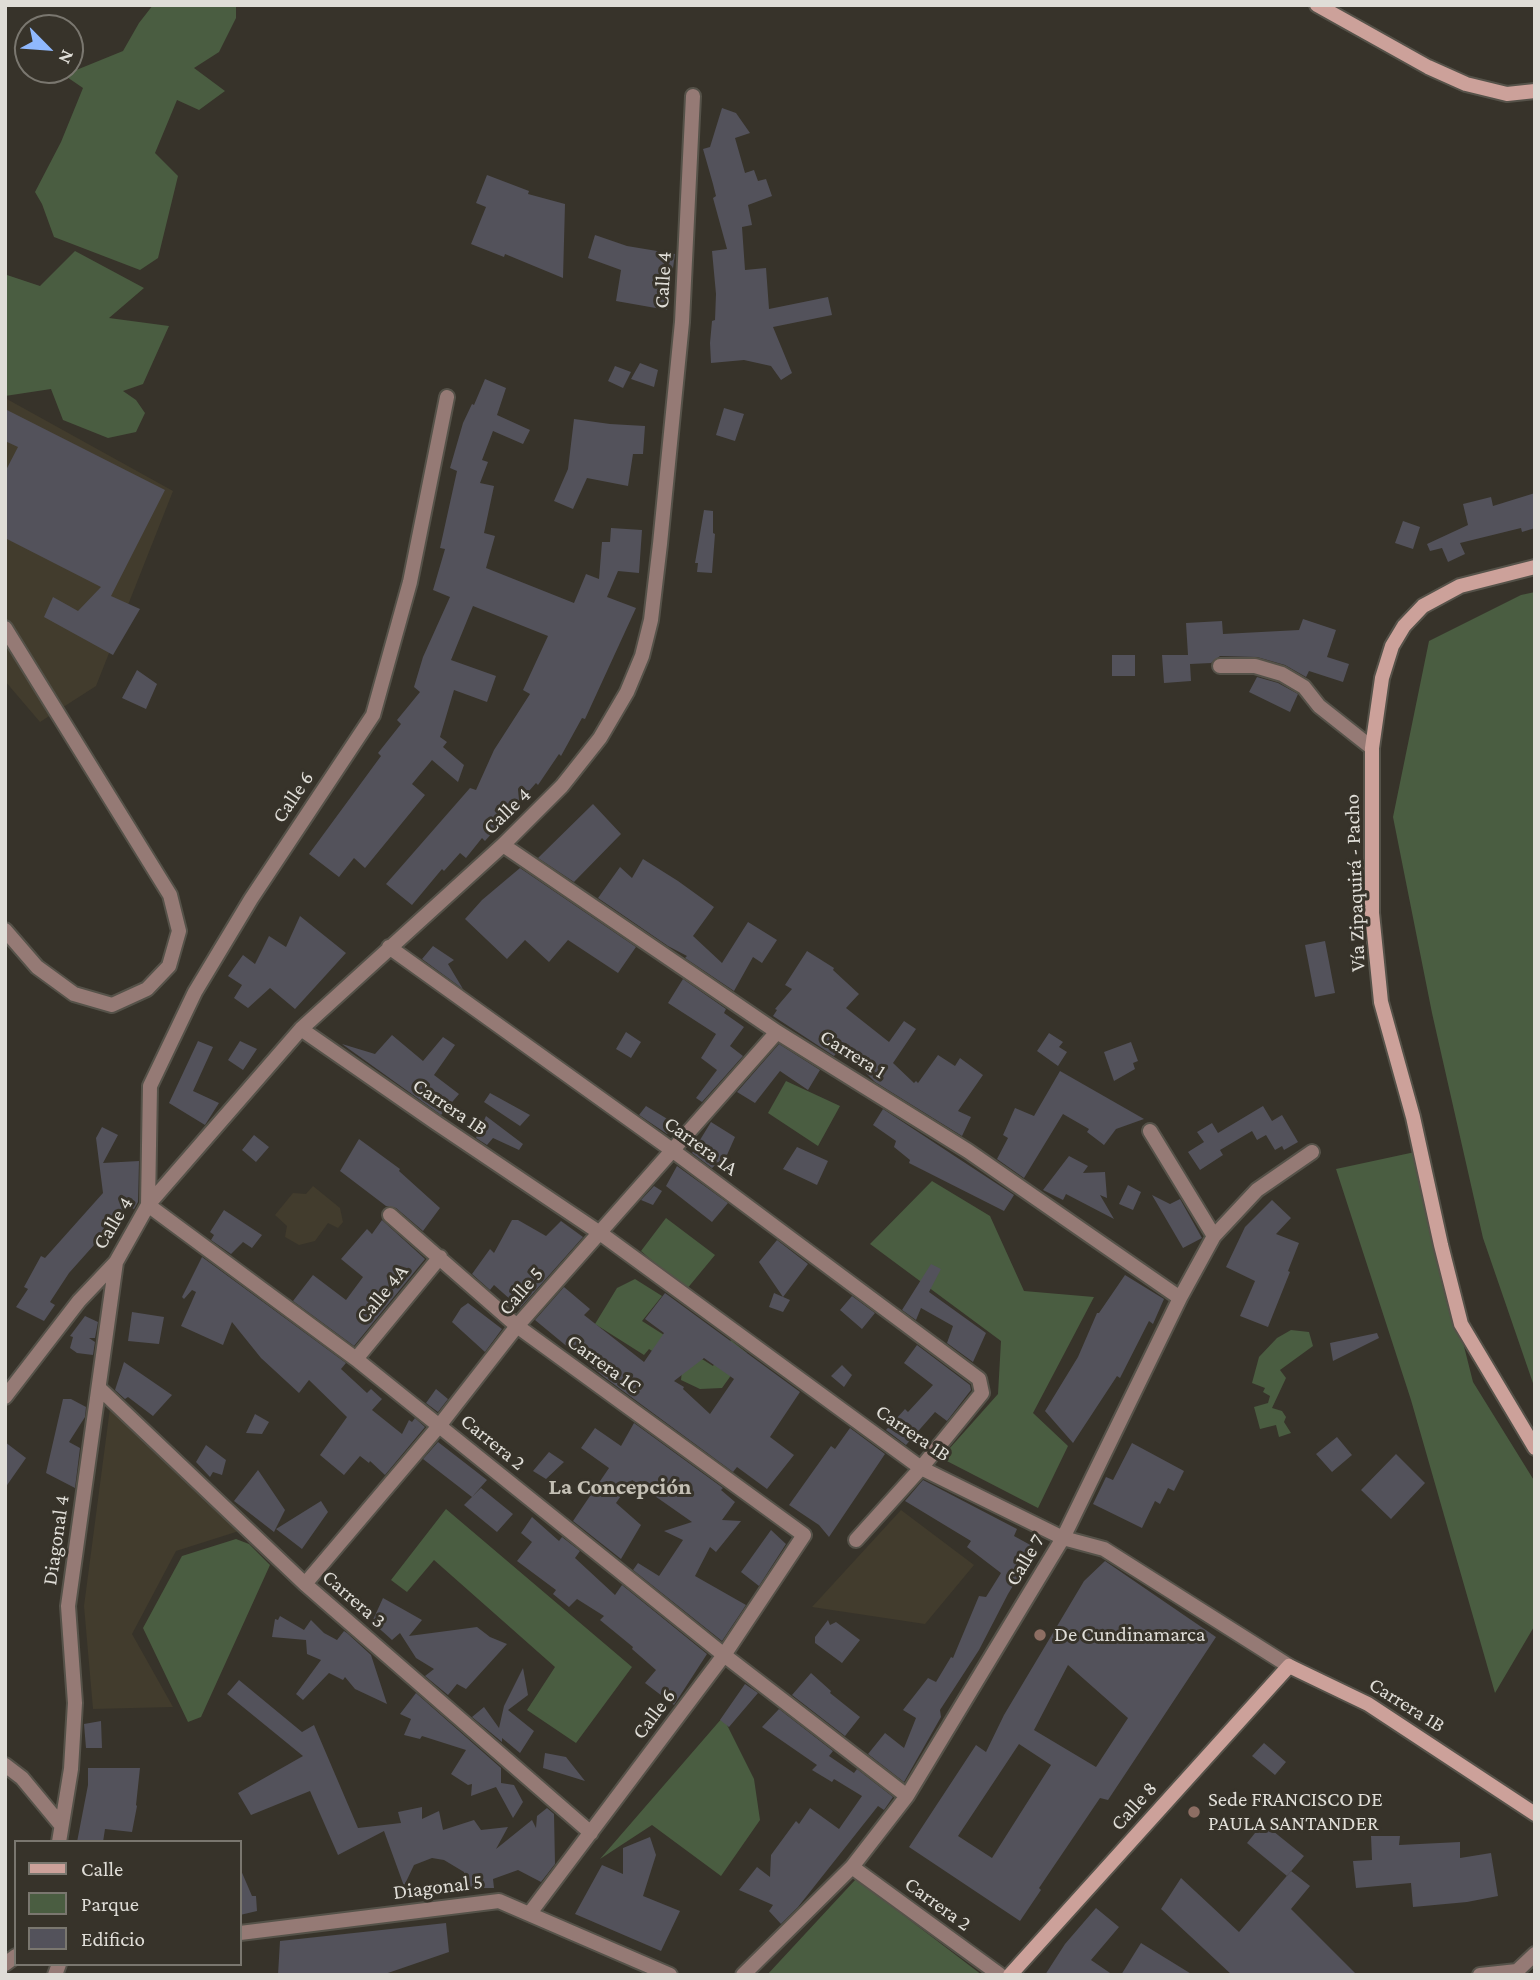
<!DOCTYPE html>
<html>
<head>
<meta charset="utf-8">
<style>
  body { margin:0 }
  #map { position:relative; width:1540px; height:1980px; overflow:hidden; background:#37332a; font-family:"Crimson Pro",serif }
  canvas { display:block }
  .frame { position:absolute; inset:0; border:7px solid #dfddd7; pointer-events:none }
  .legend { position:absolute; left:14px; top:1840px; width:228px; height:126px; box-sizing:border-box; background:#37332a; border:2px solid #7a776f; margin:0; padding:9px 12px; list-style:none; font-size:21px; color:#dfddd7 }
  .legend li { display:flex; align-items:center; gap:14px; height:35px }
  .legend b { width:35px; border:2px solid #7a776f }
  .north { position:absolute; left:14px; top:14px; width:70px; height:70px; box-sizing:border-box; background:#37332a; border:2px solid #7a776f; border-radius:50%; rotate:115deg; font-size:19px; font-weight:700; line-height:28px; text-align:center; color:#dfddd7 }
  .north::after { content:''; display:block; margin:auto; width:24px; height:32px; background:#8fb8fd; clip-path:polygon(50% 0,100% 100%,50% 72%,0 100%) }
</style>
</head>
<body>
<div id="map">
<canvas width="1540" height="1980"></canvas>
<div class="frame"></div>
<ul class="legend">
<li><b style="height:9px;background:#cca19a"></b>Calle</li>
<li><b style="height:19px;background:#4a5d41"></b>Parque</li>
<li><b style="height:19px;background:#53525b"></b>Edificio</li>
</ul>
<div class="north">N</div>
</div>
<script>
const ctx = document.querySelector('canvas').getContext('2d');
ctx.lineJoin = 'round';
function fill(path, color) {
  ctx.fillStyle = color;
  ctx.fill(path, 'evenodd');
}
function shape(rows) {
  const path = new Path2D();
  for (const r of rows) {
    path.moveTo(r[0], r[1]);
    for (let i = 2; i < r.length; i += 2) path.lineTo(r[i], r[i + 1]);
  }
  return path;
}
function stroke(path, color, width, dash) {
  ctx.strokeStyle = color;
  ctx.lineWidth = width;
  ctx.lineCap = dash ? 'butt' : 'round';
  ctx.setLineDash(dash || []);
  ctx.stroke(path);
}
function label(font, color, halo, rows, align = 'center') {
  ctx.font = font + ' "Crimson Pro",serif';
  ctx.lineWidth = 6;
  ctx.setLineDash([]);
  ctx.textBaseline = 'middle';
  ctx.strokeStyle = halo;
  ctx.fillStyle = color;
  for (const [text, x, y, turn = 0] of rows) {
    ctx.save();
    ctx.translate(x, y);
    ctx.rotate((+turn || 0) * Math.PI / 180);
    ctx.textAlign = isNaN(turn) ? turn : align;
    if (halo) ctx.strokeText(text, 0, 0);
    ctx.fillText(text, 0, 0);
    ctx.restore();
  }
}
fill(shape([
  [5,398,173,491,96,686,40,722,5,681],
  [313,1186,340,1208,343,1222,338,1228,328,1223,315,1241,299,1245,285,1237,287,1226,275,1215,293,1193,306,1194],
  [110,1408,239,1531,176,1551,132,1634,173,1707,93,1709,84,1606],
  [901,1510,974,1565,925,1624,812,1607]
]), '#423c2d');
fill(shape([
  [153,5,236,5,236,18,219,52,194,68,225,91,199,110,177,100,155,153,178,176,158,258,140,270,54,237,42,204,35,192,61,142,83,88,64,75,123,51,139,23],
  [75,251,144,288,109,318,169,326,143,384,123,391,136,400,145,413,136,432,108,438,63,420,51,389,5,396,5,271,7,275,40,286],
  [1535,592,1535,1389,1483,1238,1432,1013,1393,817,1429,641,1521,595],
  [786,1081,840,1106,818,1146,768,1113],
  [1415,1152,1473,1382,1535,1482,1535,1625,1495,1693,1411,1400,1336,1169],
  [932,1181,990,1216,1024,1291,1094,1297,1033,1413,1068,1446,1038,1508,941,1458,998,1394,1001,1341,870,1244],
  [666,1218,715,1255,686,1290,641,1251],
  [635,1279,662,1296,642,1321,713,1366,731,1340,747,1353,722,1388,700,1389,681,1380,682,1370,649,1349,644,1355,595,1324,617,1288],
  [1291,1330,1309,1332,1313,1346,1280,1370,1286,1378,1272,1408,1282,1411,1286,1417,1284,1422,1291,1433,1279,1437,1276,1425,1260,1429,1254,1407,1268,1403,1270,1396,1263,1392,1265,1388,1252,1383,1259,1357,1277,1338],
  [446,1509,632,1667,576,1743,527,1710,555,1667,434,1560,407,1592,391,1580],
  [236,1539,249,1544,270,1565,201,1717,188,1722,143,1628,182,1556],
  [723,1717,754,1779,760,1820,721,1876,652,1825,600,1859],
  [856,1879,982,1975,767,1975]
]), '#4a5d41');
fill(shape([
  [722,108,736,113,750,133,735,138,745,173,754,170,758,181,766,179,772,196,748,205,752,225,742,227,745,270,766,268,769,309,828,297,832,315,773,327,792,373,781,380,771,366,744,360,711,363,710,343,712,321,715,320,716,294,712,251,727,249,713,198,716,196,713,184,703,149,710,147],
  [487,175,529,191,528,194,565,204,563,278,505,254,504,257,471,244,486,207,476,203],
  [595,235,627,246,675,254,667,310,616,301,621,270,588,258],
  [640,363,658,370,654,387,631,379],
  [615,366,631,372,623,388,608,381],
  [485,379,506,388,497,415,530,430,523,444,493,431,482,460,488,462,480,483,494,486,484,533,495,536,486,568,574,603,586,574,599,579,602,542,610,542,611,528,642,530,639,573,618,571,607,597,636,608,585,719,582,718,561,756,559,754,538,785,536,783,485,841,482,838,466,858,460,853,444,871,442,869,412,905,386,884,470,788,476,790,494,750,530,694,523,690,548,636,473,606,451,660,496,676,487,702,454,690,440,737,447,742,443,747,464,765,458,782,432,760,412,784,425,795,365,868,354,858,339,877,309,854,381,756,378,753,401,724,397,720,420,692,414,687,423,657,450,597,433,590,445,549,440,548,457,471,450,468,463,423,472,404,474,405],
  [724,408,744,414,735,441,716,435],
  [5,409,165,490,111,596,140,609,113,655,44,617,53,597,78,611,101,587,5,538,5,472,18,447,5,441],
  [574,419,610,424,645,426,643,454,633,454,628,486,587,478,573,509,554,501,568,469],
  [1535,493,1535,528,1522,532,1521,528,1460,543,1465,554,1448,562,1442,548,1430,551,1427,544,1468,525,1463,504,1491,497,1493,506],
  [704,510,713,511,713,533,715,534,712,573,697,572,698,563,695,563],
  [1403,521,1420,527,1413,549,1395,543],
  [1303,619,1336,630,1327,657,1349,664,1343,682,1309,671,1306,677,1285,665,1257,657,1220,656,1211,663,1190,664,1191,681,1164,683,1162,655,1188,655,1186,623,1222,621,1223,634,1299,630],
  [1112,655,1135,655,1135,676,1112,676],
  [137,670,157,684,146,709,122,698],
  [1257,677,1278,683,1298,694,1290,712,1249,692],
  [593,804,621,834,574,882,538,858],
  [643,859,678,881,714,907,693,936,722,963,748,922,777,940,762,963,753,957,734,991,685,958,687,956,668,946,598,898,620,867,632,878],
  [520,868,636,947,618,973,568,940,549,962,525,940,507,959,465,919,482,900],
  [300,916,346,953,295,1009,270,988,248,1008,234,998,242,985,228,976,243,955,255,964,269,936,286,947],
  [1325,941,1335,993,1315,997,1305,945],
  [433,946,454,960,448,964,463,989,422,959],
  [807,951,834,968,833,970,859,994,846,1008,889,1042,904,1021,916,1029,893,1063,914,1083,916,1081,918,1083,938,1055,955,1066,960,1058,983,1075,958,1111,971,1117,962,1136,875,1082,863,1070,870,1062,845,1043,834,1056,773,1016,777,1010,775,1009,792,989,785,985],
  [683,979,726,1009,724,1013,744,1027,730,1046,743,1056,702,1102,696,1098,717,1070,701,1058,716,1034,668,1003],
  [626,1032,641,1042,631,1058,616,1049],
  [1049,1033,1063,1042,1059,1047,1067,1052,1058,1066,1037,1051],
  [392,1035,423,1061,443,1037,455,1045,434,1075,459,1094,441,1115,342,1044,375,1054],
  [198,1041,213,1047,193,1091,219,1103,205,1125,169,1103],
  [240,1041,257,1049,243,1070,228,1060],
  [1131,1042,1138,1061,1133,1063,1135,1069,1114,1081,1104,1052],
  [779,1044,820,1070,808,1090,780,1071,755,1103,737,1092],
  [1060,1071,1144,1119,1116,1129,1104,1145,1087,1132,1089,1129,1063,1114,1024,1178,997,1159,1008,1138,1003,1135,1015,1108,1034,1116],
  [490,1093,530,1115,520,1126,484,1102],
  [646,1106,669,1120,669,1133,667,1134,639,1115],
  [1263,1106,1272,1121,1282,1115,1298,1142,1284,1150,1282,1146,1275,1150,1266,1135,1257,1140,1252,1131,1220,1150,1223,1155,1200,1170,1188,1152,1204,1142,1197,1132,1212,1123,1218,1133],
  [883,1109,1014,1195,1004,1211,909,1163,910,1160,894,1147,896,1141,873,1125],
  [486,1116,523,1144,519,1150,493,1138,487,1145,476,1138],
  [711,1122,735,1137,727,1155,712,1168,692,1153],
  [102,1127,118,1135,103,1163,139,1161,138,1202,134,1209,128,1207,109,1227,106,1226,94,1245,69,1273,50,1302,55,1305,44,1321,16,1307,28,1289,24,1287,41,1256,45,1258,103,1193,96,1138],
  [254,1135,269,1147,256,1162,242,1150],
  [359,1139,400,1169,399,1171,440,1208,423,1231,396,1208,386,1206,340,1171],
  [797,1147,828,1161,817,1185,783,1169],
  [1069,1156,1088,1166,1083,1173,1105,1172,1107,1198,1100,1195,1114,1219,1066,1194,1063,1200,1043,1190],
  [677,1166,728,1203,712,1222,666,1186],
  [1128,1185,1141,1192,1133,1210,1119,1204],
  [654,1186,662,1191,653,1205,641,1200],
  [1152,1195,1170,1204,1180,1199,1202,1238,1183,1248],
  [1272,1200,1291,1218,1276,1234,1299,1243,1288,1271,1290,1272,1268,1327,1240,1316,1255,1281,1226,1267,1245,1227],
  [224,1210,262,1235,252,1248,243,1242,231,1254,211,1240,214,1235,210,1232],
  [382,1220,425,1259,354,1346,293,1301,313,1275,346,1300,363,1277,341,1259,367,1229,372,1234],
  [512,1220,518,1220,546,1236,561,1221,583,1237,520,1308,494,1285,490,1290,472,1274,490,1249,494,1253],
  [777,1240,808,1264,783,1297,759,1262],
  [202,1257,346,1363,341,1369,367,1393,371,1389,382,1399,372,1410,402,1434,409,1420,412,1422,415,1418,425,1427,385,1475,370,1461,369,1463,360,1456,344,1475,320,1455,347,1417,309,1380,299,1393,261,1358,232,1322,223,1345,181,1326,196,1292,192,1290,184,1299,182,1297],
  [931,1264,941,1269,929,1292,986,1333,973,1362,947,1343,953,1326,921,1308,916,1320,902,1310],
  [1125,1275,1164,1299,1153,1324,1149,1321,1120,1378,1117,1376,1073,1443,1045,1411,1078,1357,1097,1313,1099,1313],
  [564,1287,590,1309,584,1315,644,1362,664,1333,645,1319,665,1293,800,1392,770,1437,794,1455,767,1489,737,1467,733,1472,604,1377,535,1320],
  [704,1358,734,1379,710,1414,683,1389,684,1387,674,1381],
  [774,1293,790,1300,783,1312,769,1307],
  [852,1296,875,1313,862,1329,840,1310],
  [468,1303,502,1329,485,1352,452,1322,461,1308],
  [132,1312,164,1317,159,1344,128,1341],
  [85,1316,98,1322,95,1338,89,1338,95,1342,93,1355,77,1353,70,1348,73,1337,70,1336],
  [1377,1333,1379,1338,1333,1361,1330,1343],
  [917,1345,970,1385,971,1390,947,1421,935,1412,906,1445,886,1430,905,1409,908,1412,933,1385,904,1363],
  [124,1362,172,1395,153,1416,128,1397,125,1399,115,1390],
  [842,1365,852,1375,844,1387,831,1376],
  [436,1389,448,1399,438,1412,426,1403],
  [63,1399,71,1399,86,1407,85,1417,69,1442,80,1448,75,1488,46,1473],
  [255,1414,269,1422,262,1434,246,1433],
  [634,1423,723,1488,721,1490,735,1502,722,1520,741,1521,716,1552,710,1547,695,1576,746,1605,722,1641,633,1570,638,1563,659,1576,683,1540,664,1531,692,1522,632,1480,616,1503,641,1525,621,1559,573,1521,609,1468,581,1448,595,1428,621,1446],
  [850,1428,885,1454,829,1537,819,1525,789,1505,831,1446,835,1449],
  [1337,1437,1352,1455,1332,1472,1316,1454],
  [5,1442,26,1458,5,1488],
  [438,1442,487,1480,472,1497,423,1459],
  [1132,1443,1184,1471,1174,1491,1168,1488,1160,1504,1155,1501,1142,1528,1093,1504,1106,1477,1113,1480],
  [206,1445,226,1460,222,1475,213,1472,210,1477,196,1462],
  [549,1452,564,1462,546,1479,533,1471],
  [1396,1454,1425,1483,1391,1519,1361,1490],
  [258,1470,285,1510,274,1532,234,1501],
  [923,1480,1017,1529,1014,1536,1034,1547,1023,1572,1022,1571,1008,1594,979,1650,940,1710,941,1717,904,1782,868,1754,885,1733,904,1748,916,1718,903,1710,928,1678,936,1682,951,1657,953,1658,979,1596,986,1597,1001,1573,967,1547,971,1541,905,1501],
  [481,1488,513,1514,497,1532,464,1505],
  [321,1501,328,1512,302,1549,276,1529],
  [532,1517,559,1541,562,1537,580,1551,575,1558,615,1595,622,1585,707,1654,674,1705,645,1683,656,1670,632,1649,633,1647,600,1620,604,1616,577,1599,569,1607,553,1594,556,1590,517,1561,532,1542,521,1533],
  [771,1530,786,1544,759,1586,741,1572],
  [1105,1561,1216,1637,1108,1800,1100,1798,1039,1888,1041,1890,1020,1921,909,1847,976,1745,986,1752,1004,1715,1084,1581],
  [1068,1665,1128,1718,1096,1767,1034,1730],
  [1019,1744,1051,1765,992,1858,958,1836],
  [383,1598,422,1620,409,1636,477,1627,490,1637,507,1644,466,1689,457,1684,448,1695,425,1676,434,1669,416,1658,400,1633,392,1640,372,1622],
  [280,1616,304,1630,311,1620,324,1633,337,1640,344,1631,347,1633,371,1655,387,1704,355,1689,345,1677,343,1680,329,1673,303,1700,296,1694,321,1660,307,1654,306,1640,272,1637,275,1619,278,1620],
  [828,1620,830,1625,836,1622,860,1640,842,1663,815,1643,815,1637],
  [523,1668,528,1695,508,1710,534,1731,520,1753,502,1738,502,1742,472,1717,484,1707,499,1728,504,1706],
  [811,1673,831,1691,830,1693,860,1717,845,1736,792,1695],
  [239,1680,302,1732,314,1725,358,1828,401,1823,398,1812,422,1807,422,1819,439,1811,443,1830,474,1820,481,1830,508,1827,496,1849,532,1820,536,1828,537,1816,547,1808,554,1814,555,1864,541,1882,518,1870,493,1879,494,1888,468,1888,464,1872,444,1860,432,1858,414,1865,404,1886,384,1831,338,1855,310,1791,251,1815,238,1793,303,1756,227,1694],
  [745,1684,758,1693,729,1727,720,1720],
  [416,1693,501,1768,501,1783,514,1785,523,1802,513,1818,496,1787,471,1796,472,1784,468,1785,451,1774,466,1750,422,1736,420,1739,404,1735,411,1719,400,1714],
  [779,1709,833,1751,829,1756,854,1773,857,1769,893,1797,884,1810,878,1806,798,1907,781,1924,769,1911,773,1905,739,1890,757,1867,770,1877,771,1855,796,1821,799,1824,810,1808,839,1829,862,1796,834,1779,832,1782,812,1770,817,1765,762,1727],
  [101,1721,102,1748,86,1748,84,1724],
  [1264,1743,1286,1762,1275,1775,1252,1756],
  [545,1753,566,1757,585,1781,543,1768],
  [88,1768,140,1768,136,1805,137,1806,132,1832,105,1829,103,1842,77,1842,88,1785],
  [1263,1823,1304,1856,1287,1876,1247,1843],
  [1371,1836,1400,1836,1399,1845,1460,1842,1460,1858,1491,1853,1498,1896,1467,1902,1413,1907,1411,1883,1356,1888,1353,1861,1372,1860],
  [650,1837,656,1855,643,1896,680,1911,661,1951,575,1914,602,1865,623,1874,623,1848],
  [240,1868,252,1896,256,1896,257,1911,240,1915],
  [1291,1871,1310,1886,1291,1909,1357,1975,1232,1975,1161,1909,1181,1878,1239,1932],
  [1096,1908,1119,1927,1091,1960,1113,1975,1045,1975,1065,1944],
  [446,1923,449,1952,382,1975,278,1975,280,1941],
  [1141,1943,1193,1975,1121,1975]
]), '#53525b');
const minor = shape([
  [447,397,410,582,373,715,251,899,195,992,150,1086,148,1205,356,1359,724,1655,907,1796],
  [5,628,170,895,179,931,169,966,147,989,112,1005,74,994,37,967,5,930],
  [1220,666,1255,666,1282,674,1304,687,1319,706,1372,748],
  [503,845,777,1032,968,1151,1180,1298],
  [389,947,672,1150,979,1379,982,1393,921,1468,856,1540],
  [301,1029,435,1122,600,1233,921,1468,1063,1538,1104,1549,1289,1666],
  [1150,1131,1214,1236],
  [390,1215,517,1326,804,1535,724,1655,530,1913],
  [356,1359,440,1257],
  [99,1388,305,1584,591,1833],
  [5,1397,79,1301,116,1262,148,1205,301,1029,503,845,562,786,600,738,627,692,642,656,651,620,660,544,682,322,693,96],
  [305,1584,439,1426,517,1326,777,1032],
  [5,1765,22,1778,61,1825],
  [59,1842,71,1769,75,1703,68,1606,116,1262],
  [852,1867,1000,1975],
  [240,1933,499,1901,670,1975],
  [5,1964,16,1956],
  [55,1975,59,1964],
  [743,1975,852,1867,907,1796,1063,1538,1180,1298,1214,1236,1257,1190,1312,1152],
  [1480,1975,1517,1971,1535,1954]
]);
const secondary = shape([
  [1317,5,1428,67,1466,84,1507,94,1535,91],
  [1535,567,1460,586,1423,606,1404,626,1392,646,1382,678,1372,748,1372,913,1381,1002,1413,1117,1441,1245,1461,1324,1535,1448],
  [1010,1975,1289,1666,1368,1704,1535,1814]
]);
stroke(minor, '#555249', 18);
stroke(secondary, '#555249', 18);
stroke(minor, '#957a75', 14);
stroke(secondary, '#cca19a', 14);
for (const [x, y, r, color] of [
  [1040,1635,7,"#8d6e63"],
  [1194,1812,7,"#8d6e63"]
]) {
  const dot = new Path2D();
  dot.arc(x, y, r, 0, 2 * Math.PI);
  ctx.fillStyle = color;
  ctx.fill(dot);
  stroke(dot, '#37332a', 2.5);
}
label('21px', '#dfddd7', '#37332a', [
  ["Calle 4",663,280,-87],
  ["Calle 6",293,797,-56],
  ["Calle 4",507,811,-44],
  ["Vía Zipaquirá - Pacho",1355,883,-92],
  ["Carrera 1",853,1054,32],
  ["Carrera 1B",450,1107,34],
  ["Carrera 1A",701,1146,36],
  ["Calle 4",113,1223,-59],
  ["Calle 5",521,1291,-49],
  ["Calle 4A",382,1294,-51],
  ["Carrera 1C",604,1364,36],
  ["Carrera 1B",913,1433,34],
  ["Carrera 2",493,1442,39],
  ["Diagonal 4",56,1540,-82],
  ["Calle 7",1025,1560,-59],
  ["Carrera 3",354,1599,41],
  ["Carrera 1B",1407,1705,32],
  ["Calle 6",654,1714,-53],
  ["Calle 8",1134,1806,-48],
  ["Diagonal 5",438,1887,-7],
  ["Carrera 2",938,1904,36]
]);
label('21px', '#dfddd7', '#37332a', [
  ["De Cundinamarca",1054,1635],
  ["Sede FRANCISCO DE",1208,1800],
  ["PAULA SANTANDER",1208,1824]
], 'left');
label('bold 23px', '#c4c0b5', '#37332a', [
  ["La Concepción",620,1487]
]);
</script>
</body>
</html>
